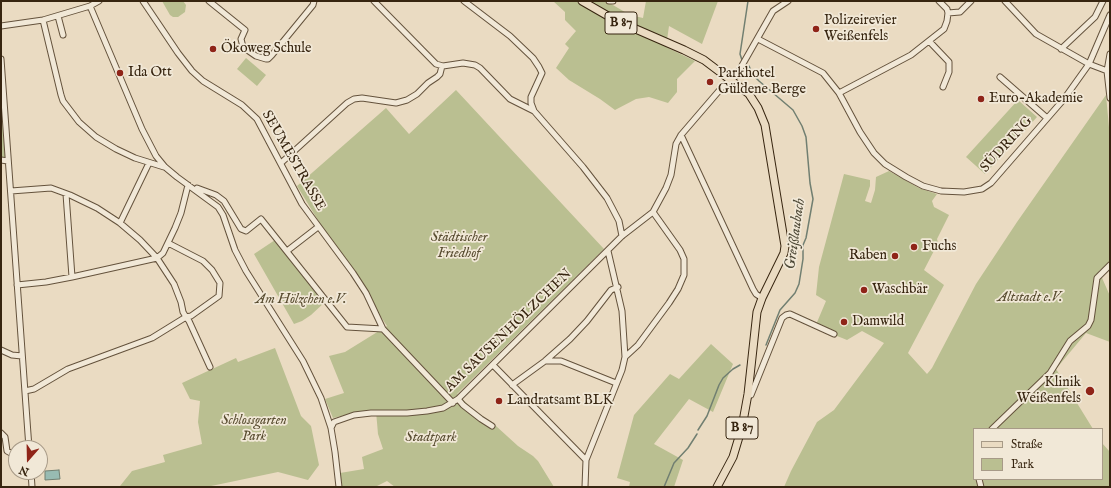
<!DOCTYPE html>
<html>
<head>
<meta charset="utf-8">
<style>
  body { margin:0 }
  #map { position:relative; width:1111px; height:488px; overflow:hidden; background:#eadbc2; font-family:"IM FELL English",serif }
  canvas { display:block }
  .frame { position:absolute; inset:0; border:2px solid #372510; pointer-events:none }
  .legend { position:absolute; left:973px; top:428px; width:130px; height:52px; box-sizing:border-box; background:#f1e8d7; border:1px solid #a79a87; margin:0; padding:5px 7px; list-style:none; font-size:12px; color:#372510 }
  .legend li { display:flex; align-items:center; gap:8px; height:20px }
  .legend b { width:20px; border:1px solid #a79a87 }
  .north { position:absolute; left:8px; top:440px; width:40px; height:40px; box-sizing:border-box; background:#f1e8d7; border:1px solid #a79a87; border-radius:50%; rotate:200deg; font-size:11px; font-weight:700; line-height:16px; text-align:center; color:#372510 }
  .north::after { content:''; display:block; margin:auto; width:14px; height:18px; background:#8f2418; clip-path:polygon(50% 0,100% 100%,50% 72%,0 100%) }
</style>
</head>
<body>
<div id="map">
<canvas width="1111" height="488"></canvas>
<div class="frame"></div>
<ul class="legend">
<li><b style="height:5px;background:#eadbc2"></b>Straße</li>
<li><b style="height:11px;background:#babf91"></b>Park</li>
</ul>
<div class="north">N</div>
</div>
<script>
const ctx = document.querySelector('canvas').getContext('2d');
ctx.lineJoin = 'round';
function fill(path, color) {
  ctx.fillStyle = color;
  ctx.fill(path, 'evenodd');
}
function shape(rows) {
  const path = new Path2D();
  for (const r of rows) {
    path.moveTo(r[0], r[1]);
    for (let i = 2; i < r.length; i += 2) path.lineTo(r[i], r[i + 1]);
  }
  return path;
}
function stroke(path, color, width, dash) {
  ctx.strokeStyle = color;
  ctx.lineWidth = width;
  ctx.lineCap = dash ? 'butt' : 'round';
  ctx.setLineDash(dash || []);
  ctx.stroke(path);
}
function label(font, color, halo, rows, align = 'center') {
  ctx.font = font + ' "IM FELL English",serif';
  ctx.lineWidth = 3.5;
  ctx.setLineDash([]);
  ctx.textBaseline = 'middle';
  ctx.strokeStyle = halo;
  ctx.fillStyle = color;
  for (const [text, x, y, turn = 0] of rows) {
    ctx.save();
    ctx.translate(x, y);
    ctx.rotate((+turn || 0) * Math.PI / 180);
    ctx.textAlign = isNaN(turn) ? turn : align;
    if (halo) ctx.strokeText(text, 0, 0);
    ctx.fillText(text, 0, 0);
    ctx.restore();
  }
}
fill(shape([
  [162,1,183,1,186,5,185,12,178,17,173,17,170,15],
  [553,1,606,1,630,15,643,18,646,1,718,1,702,44,669,26,666,47,695,61,677,79,677,92,668,103,649,97,636,99,615,110,600,99,569,80,556,68,569,48,565,44,576,31,565,20,565,12],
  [246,58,266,75,257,86,237,69],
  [456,90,604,249,457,394,473,409,496,426,518,446,533,456,538,461,554,487,395,487,387,481,375,487,342,487,340,473,364,469,362,457,383,449,378,434,376,411,354,413,333,418,325,399,344,393,329,356,345,352,387,326,340,256,297,186,386,108,409,134],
  [1106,95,1110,138,1110,260,1107,265,1099,271,1110,296,1110,342,1086,333,1056,369,1093,429,974,429,974,479,1102,479,1102,443,1110,452,1110,487,784,487,791,471,817,422,834,410,884,343,862,331,847,340,815,327,826,301,816,295,819,267,844,174,870,180,870,186,865,201,871,203,875,190,876,177,889,171,919,188,937,194,932,201,934,207,949,215,937,239,938,243,924,270,944,285,908,353,927,374,932,368,976,284,1017,222],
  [1018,100,1037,117,985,174,966,157],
  [1,105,6,165,1,162],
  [275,240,325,302,311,315,302,321,294,324,254,254],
  [711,344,733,364,713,412,689,399,654,444,683,460,674,487,629,487,630,482,617,478,634,415,670,374,679,379],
  [275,348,301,416,311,426,319,465,308,480,278,472,216,485,211,486,211,487,107,487,120,486,132,471,165,462,163,455,202,444,198,422,200,401,190,399,182,383,236,358,238,362]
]), '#babf91');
const water = shape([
  [59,470,60,479,45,480,45,471,59,470]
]);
fill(water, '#98bbb2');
stroke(water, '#717f71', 1);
stroke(shape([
  [742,60,740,54,748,1],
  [749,66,753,75,759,81,793,110,802,126,806,137,810,183,813,199,806,238,803,245,803,259,799,284,795,293,780,310,766,345],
  [698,430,707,416,719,385,723,378,733,369,740,365],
  [664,487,674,463,688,448,697,434]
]), '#717f71', 1.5);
const minor = shape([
  [143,1,178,53,192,71,203,81,242,105,257,119,302,204,353,273,366,293,383,329,453,403],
  [209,1,245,30,241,39,243,47,256,56,266,59,268,59,272,55,313,5,314,1],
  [374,1,436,64,443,66,463,63,475,65,480,68,510,99,534,111,583,167,607,198,619,221,622,236],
  [464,1,510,36,533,58,539,67,542,73,531,97,531,103,534,111],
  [609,1,613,1],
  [1005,1,1036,34,1089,64,1110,72],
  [90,6,142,129,156,156,165,167,177,177,218,207,223,215,235,250,246,271,303,361,321,398,331,428,335,452,339,487],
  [948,13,960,12,971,1],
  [58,16,63,35],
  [43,20,61,95,63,101,79,122,96,137,116,149,135,158,164,167],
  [1,26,43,20,90,6,99,1],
  [758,39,823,73,839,93,860,132,874,153,885,164,906,177,923,186,941,191,964,192,982,189,991,183,1064,99,1089,64,1110,15],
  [929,41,949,62,949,72,943,87],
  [1061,49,1095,17,1103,1],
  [1110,54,1107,71,1110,98],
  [1,59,29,448],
  [1000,77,1047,118],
  [839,93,911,55,944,29,947,21,948,13,947,9,939,1],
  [681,135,753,289,756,294,762,298],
  [1,160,8,161],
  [281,163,347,103,354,99,362,98,396,103,407,100,417,94,428,83,437,77,440,74,442,66],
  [197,188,216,195,224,201,241,229,246,231,261,219,347,327,383,329],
  [11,191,51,188,70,195,97,208,120,223,140,240,157,258,174,284,181,302,183,312,186,317,189,321,210,367],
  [66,194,72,277],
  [120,223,149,163],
  [287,251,318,227],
  [608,251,622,311,625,357],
  [17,285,46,282,72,277,157,258,163,253,175,228,181,213,188,185],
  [1,350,12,355,22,356],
  [545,361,561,361,616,383],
  [493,365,586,460],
  [512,385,545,361,570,339,587,321,611,290,618,287],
  [25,391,34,389,68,369,152,338,186,317,191,316,219,296,220,283,212,270,203,261,168,243],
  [748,394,751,395,782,318,786,315,790,314,834,334],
  [458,399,463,405,481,419,492,426],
  [331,428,334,422,354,415,371,413,407,413,427,411,443,408,458,399,622,236,653,212,666,188,671,175,676,144,681,135,724,85,736,76,773,11,788,1],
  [992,429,1050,373,1070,341,1088,326,1091,320,1097,278,1110,265],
  [1,433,5,437,7,451,16,456],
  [31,472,32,487],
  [979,479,981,487],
  [585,487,586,460,622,370,625,357,638,345,669,303,678,289,684,275,684,259,680,250,653,212]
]);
const major = shape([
  [582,1,615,20,684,50,704,60,749,94,758,108,765,125,785,246,784,253,762,298,757,312,748,394,742,427,733,457,717,487]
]);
stroke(minor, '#64523c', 7);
stroke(major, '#372510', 9);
stroke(minor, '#f1e8d7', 5);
stroke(major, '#eadbc2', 7);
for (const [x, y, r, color] of [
  [816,29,4,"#8f2418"],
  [213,49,4,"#8f2418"],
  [120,73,4,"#8f2418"],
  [710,82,4,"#8f2418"],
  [981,99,4,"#8f2418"],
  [914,247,4,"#8f2418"],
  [895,256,4,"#8f2418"],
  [864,290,4,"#8f2418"],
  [844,322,4,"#8f2418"],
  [1090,391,5,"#8f2418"],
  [499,401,4,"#8f2418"]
]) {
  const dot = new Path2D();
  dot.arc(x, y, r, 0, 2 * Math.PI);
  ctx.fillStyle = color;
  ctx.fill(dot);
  stroke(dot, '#f1e8d7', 1.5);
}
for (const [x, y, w] of [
  [621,23,32],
  [742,428,32]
]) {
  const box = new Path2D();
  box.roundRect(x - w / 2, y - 11, w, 22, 3);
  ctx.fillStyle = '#f1e8d7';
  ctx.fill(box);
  stroke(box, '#372510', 1);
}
label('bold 13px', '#372510', null, [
  ["B 87",621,23],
  ["B 87",742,428]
]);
label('14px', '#372510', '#f1e8d7', [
  ["Polizeirevier",824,21],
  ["Weißenfels",824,37],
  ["Ökoweg Schule",221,49],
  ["Ida Ott",128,73],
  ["Parkhotel",718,74],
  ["Güldene Berge",718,90],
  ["Euro-Akademie",989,99],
  ["Fuchs",922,247],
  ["Raben",887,256,"right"],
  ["Waschbär",872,290],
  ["Damwild",852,322],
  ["Klinik",1081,383,"right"],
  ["Weißenfels",1081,399,"right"],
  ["Landratsamt BLK",507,401]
], 'left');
label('14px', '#372510', '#f1e8d7', [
  ["SÜDRING",1007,145,-48],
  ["SEUMESTRASSE",293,161,60],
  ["AM SAUSENHÖLZCHEN",509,331,-44]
]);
label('italic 14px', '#584c30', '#f1e8d7', [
  ["Städtischer",459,238],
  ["Friedhof",459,254],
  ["Altstadt e.V.",1030,298],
  ["Am Hölzchen e.V.",301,300],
  ["Schlossgarten",254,421],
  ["Park",254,437],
  ["Stadtpark",431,438]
]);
label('italic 15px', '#4f4a38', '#f1e8d7', [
  ["Greißlaubach",796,234,-82]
]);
</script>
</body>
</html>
